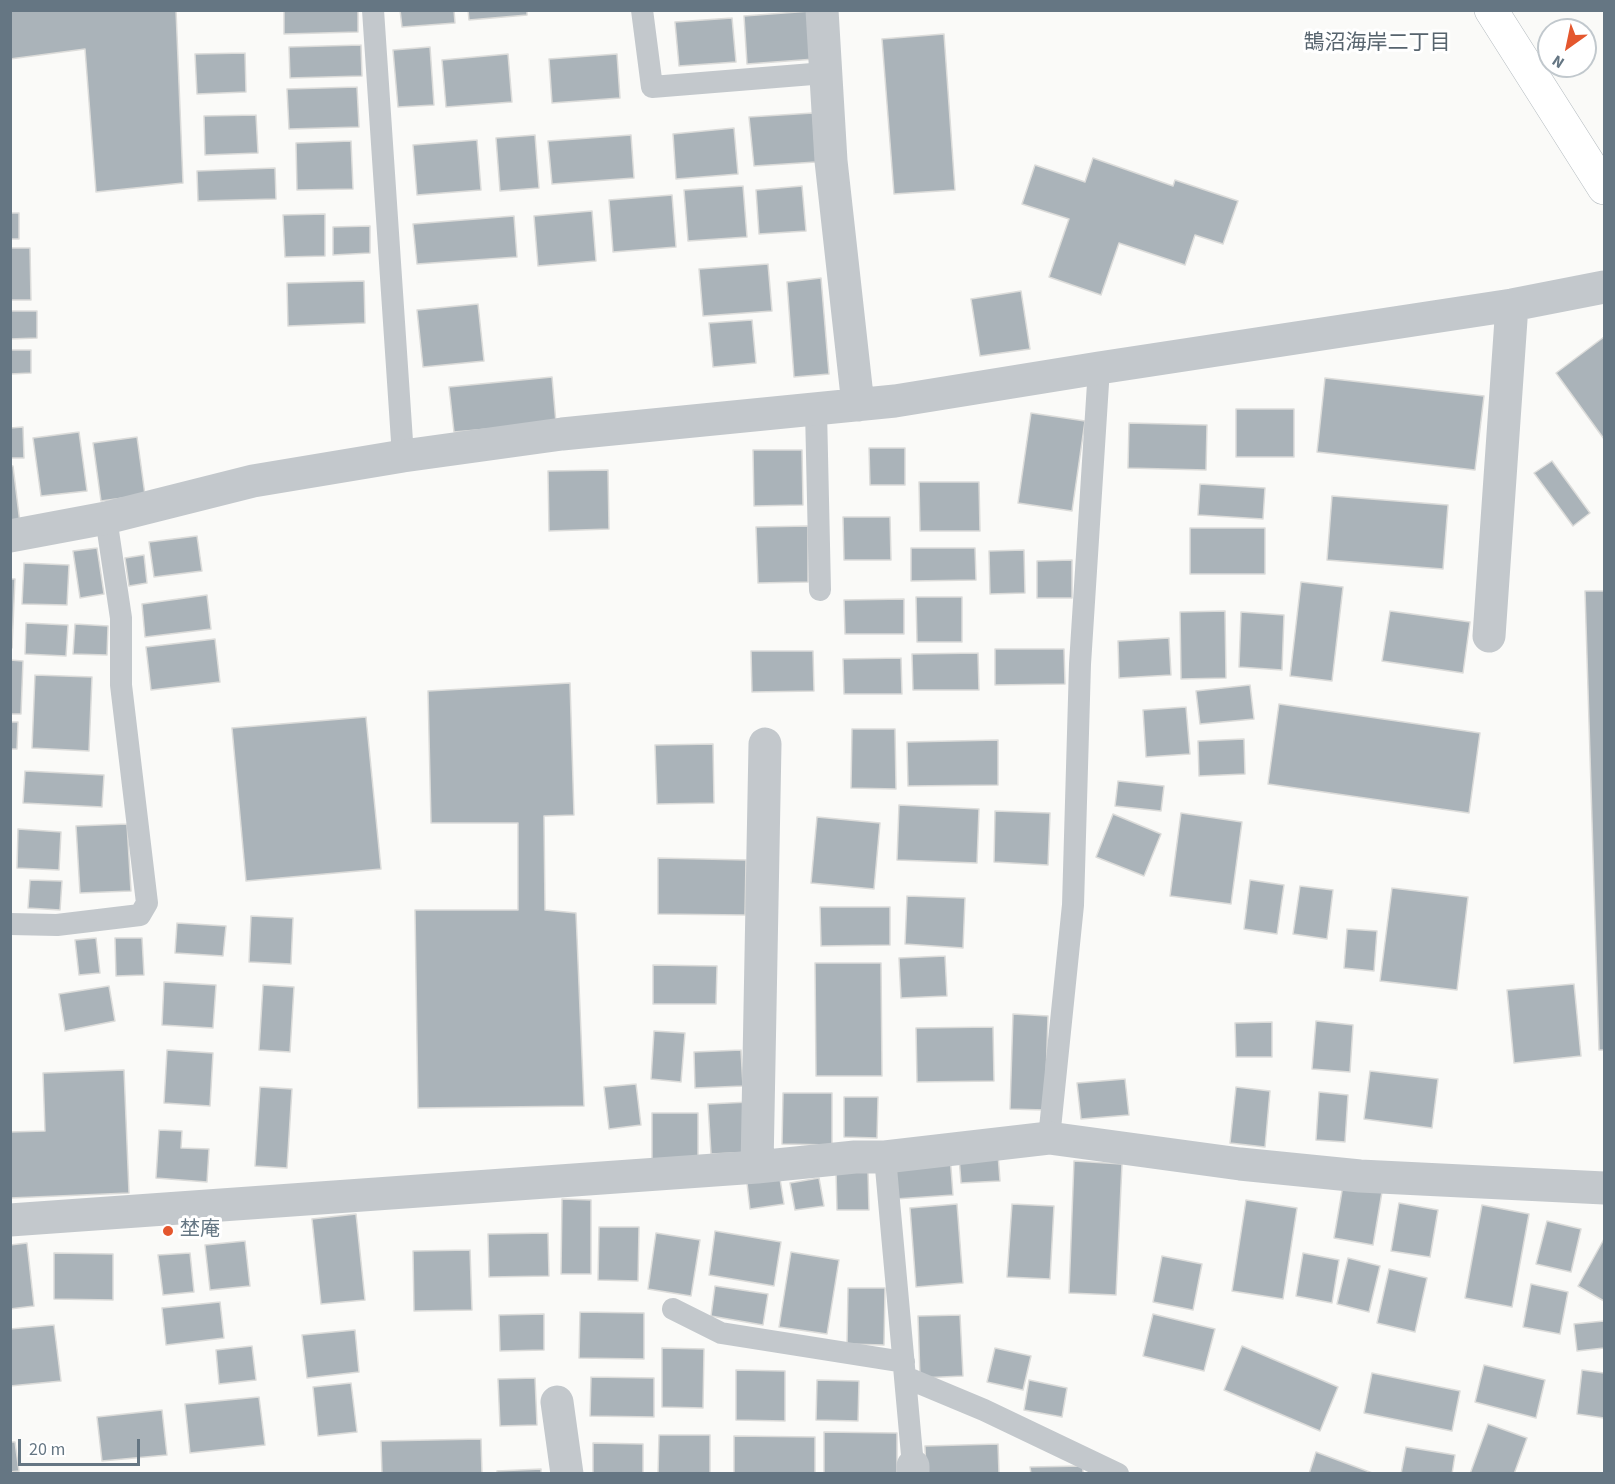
<!DOCTYPE html>
<html>
<head>
<meta charset="utf-8">
<style>
  body { margin:0 }
  #map { position:relative; width:1615px; height:1484px; overflow:hidden; background:#fafaf8; font-family:"Source Sans 3",sans-serif }
  canvas { display:block }
  .frame { position:absolute; inset:0; border:12px solid #657683; pointer-events:none }
  .north { position:absolute; left:1537px; top:18px; width:60px; height:60px; box-sizing:border-box; background:#fff; border:2px solid #c1c8cd; border-radius:50%; rotate:213deg; font-size:16px; font-weight:700; line-height:24px; text-align:center; color:#657683 }
  .north::after { content:''; display:block; margin:auto; width:21px; height:27px; background:#e4572e; clip-path:polygon(50% 0,100% 100%,50% 72%,0 100%) }
  .scale { position:absolute; left:18px; top:1439px; width:122px; height:27px; box-sizing:border-box; border:3px solid #657683; border-top:0; padding-left:8px; font-size:18px; line-height:21px; white-space:nowrap; color:#657683; -webkit-text-stroke:4px #fff; paint-order:stroke }
</style>
</head>
<body>
<div id="map">
<canvas width="1615" height="1484"></canvas>
<div class="frame"></div>
<div class="north">N</div>
<div class="scale">20 m</div>
</div>
<script>
const ctx = document.querySelector('canvas').getContext('2d');
ctx.lineJoin = 'round';
function fill(path, color) {
  ctx.fillStyle = color;
  ctx.fill(path, 'evenodd');
}
function shape(rows) {
  const path = new Path2D();
  for (const r of rows) {
    path.moveTo(r[0], r[1]);
    for (let i = 2; i < r.length; i += 2) path.lineTo(r[i], r[i + 1]);
  }
  return path;
}
function stroke(path, color, width, dash) {
  ctx.strokeStyle = color;
  ctx.lineWidth = width;
  ctx.lineCap = dash ? 'butt' : 'round';
  ctx.setLineDash(dash || []);
  ctx.stroke(path);
}
function label(font, color, halo, rows, align = 'center') {
  ctx.font = font + ' "Source Sans 3","Noto Sans JP",sans-serif';
  ctx.lineWidth = 6;
  ctx.setLineDash([]);
  ctx.textBaseline = 'middle';
  ctx.strokeStyle = halo;
  ctx.fillStyle = color;
  for (const [text, x, y, turn = 0] of rows) {
    ctx.save();
    ctx.translate(x, y);
    ctx.rotate((+turn || 0) * Math.PI / 180);
    ctx.textAlign = isNaN(turn) ? turn : align;
    if (halo) ctx.strokeText(text, 0, 0);
    ctx.fillText(text, 0, 0);
    ctx.restore();
  }
}
const building = shape([
  [10,10,176,10,183,183,96,192,85,49,10,59,10,10],
  [284,10,358,10,358,32,284,34,284,10],
  [400,10,454,10,455,23,402,27,400,10],
  [468,10,527,10,527,15,469,20,468,10],
  [811,11,815,59,747,64,744,16,811,11],
  [732,18,736,62,679,66,675,22,732,18],
  [944,34,955,190,894,194,882,39,944,34],
  [361,45,362,76,290,78,289,47,361,45],
  [430,47,434,105,398,107,393,50,430,47],
  [245,53,246,92,197,94,195,54,245,53],
  [508,54,512,102,446,107,442,60,508,54],
  [617,54,620,98,552,103,549,59,617,54],
  [357,87,359,127,289,129,287,89,357,87],
  [813,113,816,162,754,166,749,117,813,113],
  [256,115,258,153,205,155,204,116,256,115],
  [734,128,738,174,676,179,673,134,734,128],
  [535,135,539,188,500,191,496,138,535,135],
  [631,135,634,178,552,184,548,141,631,135],
  [477,140,481,190,417,195,413,145,477,140],
  [351,141,353,189,297,190,296,143,351,141],
  [1093,158,1173,186,1175,180,1238,201,1223,244,1195,235,1185,265,1119,243,1101,295,1049,277,1069,219,1022,204,1035,165,1085,182,1093,158],
  [275,168,276,199,198,201,197,171,275,168],
  [743,186,747,237,688,241,684,190,743,186],
  [802,186,806,231,759,234,756,190,802,186],
  [672,195,676,247,613,252,609,200,672,195],
  [592,211,596,261,538,266,534,216,592,211],
  [10,213,19,213,19,239,10,239,10,213],
  [325,214,325,256,285,257,283,215,325,214],
  [514,216,517,257,417,264,413,224,514,216],
  [370,226,370,253,333,255,333,227,370,226],
  [10,248,30,248,31,300,10,300,10,248],
  [768,264,772,311,703,316,699,269,768,264],
  [821,278,829,374,794,377,787,282,821,278],
  [364,281,365,323,288,326,287,283,364,281],
  [1021,291,1030,349,980,356,971,299,1021,291],
  [478,304,484,361,423,367,417,310,478,304],
  [10,311,37,311,37,338,10,339,10,311],
  [752,320,756,363,713,367,709,323,752,320],
  [1604,337,1604,439,1556,373,1604,337],
  [10,350,31,350,31,373,10,374,10,350],
  [552,377,556,423,454,432,449,387,552,377],
  [1325,378,1484,396,1475,470,1317,452,1325,378],
  [1236,409,1294,409,1294,457,1236,457,1236,409],
  [1031,413,1085,421,1072,511,1018,503,1031,413],
  [1129,423,1207,425,1206,470,1128,468,1129,423],
  [23,427,24,458,10,458,10,428,23,427],
  [79,432,87,491,41,496,33,438,79,432],
  [137,437,145,495,101,501,93,443,137,437],
  [869,448,905,448,905,485,870,485,869,448],
  [753,450,802,450,803,505,754,506,753,450],
  [1552,461,1590,513,1573,526,1534,473,1552,461],
  [10,466,13,466,20,523,10,524,10,466],
  [608,470,609,529,549,531,548,471,608,470],
  [919,482,979,482,980,531,920,531,919,482],
  [1200,484,1265,488,1263,519,1198,515,1200,484],
  [1332,496,1448,505,1443,569,1327,560,1332,496],
  [843,517,890,517,891,560,844,560,843,517],
  [808,526,808,582,758,583,756,527,808,526],
  [1190,528,1265,528,1265,574,1190,574,1190,528],
  [197,536,202,571,154,577,149,542,197,536],
  [97,548,104,594,80,598,73,551,97,548],
  [911,548,975,548,976,580,911,581,911,548],
  [1024,550,1025,593,990,594,989,551,1024,550],
  [144,555,147,583,129,586,125,558,144,555],
  [1072,560,1072,598,1037,598,1037,561,1072,560],
  [24,563,69,565,67,605,22,604,24,563],
  [10,579,15,579,12,648,10,648,10,579],
  [1301,582,1343,587,1332,681,1290,676,1301,582],
  [1585,591,1604,591,1604,1050,1599,1050,1585,591],
  [207,595,211,629,145,637,142,604,207,595],
  [916,597,962,597,962,642,917,642,916,597],
  [904,599,904,634,845,634,844,600,904,599],
  [1225,611,1226,678,1181,679,1180,612,1225,611],
  [1390,611,1470,622,1463,673,1382,661,1390,611],
  [1241,612,1284,615,1282,670,1239,667,1241,612],
  [26,623,68,625,66,656,25,654,26,623],
  [75,624,108,626,107,655,73,654,75,624],
  [1169,638,1171,675,1119,678,1118,641,1169,638],
  [215,639,220,682,151,690,146,647,215,639],
  [995,649,1064,649,1065,684,995,685,995,649],
  [751,651,813,651,814,691,752,692,751,651],
  [978,653,979,690,913,690,912,654,978,653],
  [901,658,902,694,844,694,843,659,901,658],
  [10,660,23,661,21,714,10,714,10,660],
  [35,675,92,677,89,751,32,748,35,675],
  [570,683,574,815,544,816,545,910,576,913,584,1106,418,1108,415,910,518,910,518,823,431,823,428,691,570,683],
  [1250,685,1254,719,1200,724,1196,691,1250,685],
  [1279,704,1480,733,1469,813,1268,784,1279,704],
  [1186,707,1190,754,1146,757,1143,710,1186,707],
  [366,717,381,869,246,881,232,728,366,717],
  [10,722,18,722,17,749,10,749,10,722],
  [852,729,895,729,896,789,851,788,852,729],
  [1244,739,1245,774,1199,776,1198,741,1244,739],
  [998,740,998,785,908,786,907,742,998,740],
  [713,744,714,803,657,804,655,745,713,744],
  [25,771,104,775,102,807,23,803,25,771],
  [1118,781,1164,786,1161,811,1115,806,1118,781],
  [899,805,979,809,977,863,897,860,899,805],
  [995,811,1050,813,1048,865,994,862,995,811],
  [1181,813,1242,822,1231,904,1170,896,1181,813],
  [1113,814,1161,834,1144,876,1096,857,1113,814],
  [817,817,880,823,874,889,811,883,817,817],
  [127,824,131,891,80,893,76,826,127,824],
  [18,829,61,832,59,870,17,868,18,829],
  [658,858,746,860,745,915,658,914,658,858],
  [30,880,62,881,60,910,28,908,30,880],
  [1250,880,1284,885,1277,934,1244,929,1250,880],
  [1300,886,1333,890,1327,939,1293,934,1300,886],
  [1392,888,1468,897,1457,990,1380,981,1392,888],
  [907,896,965,898,963,948,905,944,907,896],
  [820,907,890,907,890,945,821,946,820,907],
  [251,916,293,918,291,964,249,962,251,916],
  [177,923,226,926,223,956,175,953,177,923],
  [1347,929,1377,931,1374,971,1344,968,1347,929],
  [96,938,100,973,79,975,75,940,96,938],
  [115,938,142,938,144,975,116,976,115,938],
  [945,956,947,996,901,998,899,958,945,956],
  [815,963,881,963,882,1076,816,1076,815,963],
  [653,965,717,966,716,1004,653,1004,653,965],
  [164,982,216,985,213,1028,162,1025,164,982],
  [1574,984,1581,1056,1514,1063,1507,990,1574,984],
  [263,985,294,987,290,1052,259,1050,263,985],
  [109,986,115,1021,65,1031,59,994,109,986],
  [1013,1014,1048,1016,1045,1110,1010,1109,1013,1014],
  [1316,1021,1353,1025,1350,1072,1312,1069,1316,1021],
  [1272,1022,1272,1057,1236,1057,1235,1023,1272,1022],
  [993,1027,994,1081,917,1082,916,1028,993,1027],
  [654,1031,685,1033,681,1082,651,1079,654,1031],
  [167,1050,213,1053,210,1106,164,1103,167,1050],
  [741,1050,743,1086,695,1088,694,1052,741,1050],
  [124,1070,129,1193,10,1198,10,1132,45,1131,43,1073,124,1070],
  [1370,1071,1438,1079,1432,1128,1364,1119,1370,1071],
  [1125,1079,1129,1115,1081,1119,1077,1083,1125,1079],
  [636,1084,641,1125,609,1129,604,1087,636,1084],
  [260,1087,292,1089,287,1168,255,1166,260,1087],
  [1236,1087,1270,1091,1265,1147,1230,1143,1236,1087],
  [1319,1092,1348,1095,1345,1142,1316,1140,1319,1092],
  [783,1093,832,1093,832,1145,782,1144,783,1093],
  [844,1097,878,1097,877,1138,844,1137,844,1097],
  [750,1102,753,1152,711,1154,708,1104,750,1102],
  [652,1113,698,1113,698,1158,652,1159,652,1113],
  [159,1130,182,1131,181,1148,209,1149,207,1182,156,1178,159,1130],
  [998,1154,1000,1181,961,1183,959,1157,998,1154],
  [950,1155,953,1195,895,1199,891,1160,950,1155],
  [1074,1161,1122,1164,1116,1295,1069,1293,1074,1161],
  [836,1171,868,1171,869,1210,837,1210,836,1171],
  [819,1178,824,1206,795,1210,790,1183,819,1178],
  [780,1179,784,1204,750,1209,747,1183,780,1179],
  [1343,1185,1382,1192,1373,1245,1334,1238,1343,1185],
  [562,1199,591,1200,591,1274,561,1274,562,1199],
  [1246,1200,1297,1208,1283,1299,1232,1291,1246,1200],
  [1399,1203,1438,1210,1430,1257,1391,1251,1399,1203],
  [957,1204,963,1283,916,1287,910,1208,957,1204],
  [1012,1204,1054,1206,1050,1279,1007,1277,1012,1204],
  [1482,1205,1529,1214,1512,1307,1465,1298,1482,1205],
  [356,1214,365,1300,321,1304,312,1219,356,1214],
  [1547,1221,1581,1229,1571,1272,1536,1264,1547,1221],
  [599,1227,639,1227,638,1281,598,1280,599,1227],
  [715,1231,781,1242,774,1286,709,1275,715,1231],
  [548,1233,549,1276,489,1277,488,1234,548,1233],
  [656,1233,700,1240,691,1296,648,1289,656,1233],
  [1604,1239,1604,1301,1578,1286,1604,1239],
  [245,1241,250,1286,210,1290,205,1245,245,1241],
  [27,1243,34,1306,10,1309,10,1245,27,1243],
  [470,1250,472,1310,414,1311,413,1251,470,1250],
  [791,1252,839,1260,827,1334,779,1327,791,1252],
  [54,1253,113,1254,113,1300,54,1299,54,1253],
  [190,1253,194,1292,163,1295,158,1255,190,1253],
  [1303,1253,1339,1260,1332,1303,1296,1296,1303,1253],
  [1162,1256,1202,1264,1193,1310,1153,1302,1162,1256],
  [1348,1258,1380,1266,1369,1312,1337,1304,1348,1258],
  [1389,1269,1427,1278,1415,1332,1377,1323,1389,1269],
  [1531,1284,1568,1292,1560,1334,1523,1327,1531,1284],
  [715,1286,768,1294,763,1325,711,1316,715,1286],
  [848,1288,885,1288,884,1345,847,1344,848,1288],
  [220,1302,224,1338,166,1345,162,1308,220,1302],
  [580,1312,644,1313,644,1359,579,1358,580,1312],
  [544,1314,544,1350,500,1351,499,1315,544,1314],
  [1153,1314,1215,1329,1204,1371,1143,1356,1153,1314],
  [960,1315,963,1376,920,1378,918,1316,960,1315],
  [1604,1321,1604,1348,1577,1351,1574,1324,1604,1321],
  [54,1325,61,1381,10,1386,10,1329,54,1325],
  [355,1330,359,1372,307,1378,302,1335,355,1330],
  [252,1346,256,1380,219,1384,216,1350,252,1346],
  [1242,1346,1338,1387,1320,1431,1224,1390,1242,1346],
  [662,1348,704,1349,703,1408,662,1407,662,1348],
  [995,1348,1031,1356,1023,1390,987,1382,995,1348],
  [1484,1365,1545,1380,1536,1418,1475,1402,1484,1365],
  [736,1370,785,1371,785,1421,736,1420,736,1370],
  [1582,1370,1604,1373,1604,1418,1577,1414,1582,1370],
  [1372,1373,1460,1391,1452,1431,1364,1413,1372,1373],
  [591,1377,654,1378,654,1417,590,1416,591,1377],
  [535,1378,537,1425,500,1426,498,1379,535,1378],
  [817,1380,859,1381,858,1421,816,1420,817,1380],
  [1029,1380,1067,1388,1062,1417,1024,1410,1029,1380],
  [351,1383,357,1432,318,1436,313,1387,351,1383],
  [259,1397,265,1445,190,1453,185,1404,259,1397],
  [162,1410,167,1455,102,1461,97,1417,162,1410],
  [1488,1424,1527,1438,1514,1474,1470,1474,1488,1424],
  [824,1432,897,1433,897,1474,824,1474,824,1432],
  [659,1435,710,1435,710,1474,658,1474,659,1435],
  [734,1436,815,1437,815,1474,734,1474,734,1436],
  [481,1439,482,1474,382,1474,381,1441,481,1439],
  [10,1442,15,1442,19,1471,10,1472,10,1442],
  [593,1443,643,1444,643,1474,593,1474,593,1443],
  [998,1444,999,1474,926,1474,925,1446,998,1444],
  [1406,1447,1455,1455,1452,1474,1401,1474,1406,1447],
  [1316,1452,1375,1474,1309,1474,1316,1452],
  [1083,1466,1083,1474,1031,1474,1030,1467,1083,1466],
  [541,1469,541,1474,497,1474,497,1471,541,1469]
]);
fill(building, '#aab3b9');
stroke(building, '#dcdcda', 1.5);
const secondary = shape([
  [1491,10,1604,188]
]);
stroke(secondary, '#b3babf', 34);
stroke(shape([
  [373,10,403,456],
  [642,10,652,87,825,73],
  [816,410,820,590],
  [10,924,57,925,140,915,147,903,121,685,121,618,106,518],
  [1049,1138,1073,905,1080,664,1099,368],
  [885,1157,913,1466],
  [673,1309,721,1333,904,1362],
  [905,1377,984,1410,1118,1474]
]), '#c3c8cc', 22);
stroke(shape([
  [822,10,831,161,858,405],
  [10,536,106,518,253,481,403,456,562,434,895,401,1099,368,1512,305,1604,287],
  [1489,636,1512,305],
  [757,1167,765,744],
  [10,1220,757,1167,855,1157,885,1157,1049,1138,1240,1164,1360,1176,1604,1188],
  [557,1402,567,1474],
  [913,1466,913,1474]
]), '#c3c8cc', 33);
stroke(secondary, '#fff', 33);
for (const [x, y, r, color] of [
  [168,1231,6,"#e4572e"]
]) {
  const dot = new Path2D();
  dot.arc(x, y, r, 0, 2 * Math.PI);
  ctx.fillStyle = color;
  ctx.fill(dot);
  stroke(dot, '#fff', 2);
}
label('20px', '#657683', '#fff', [
  ["埜庵",180,1231]
], 'left');
label('21px', '#57646e', '#fff', [
  ["鵠沼海岸二丁目",1377,44]
]);
</script>
</body>
</html>
